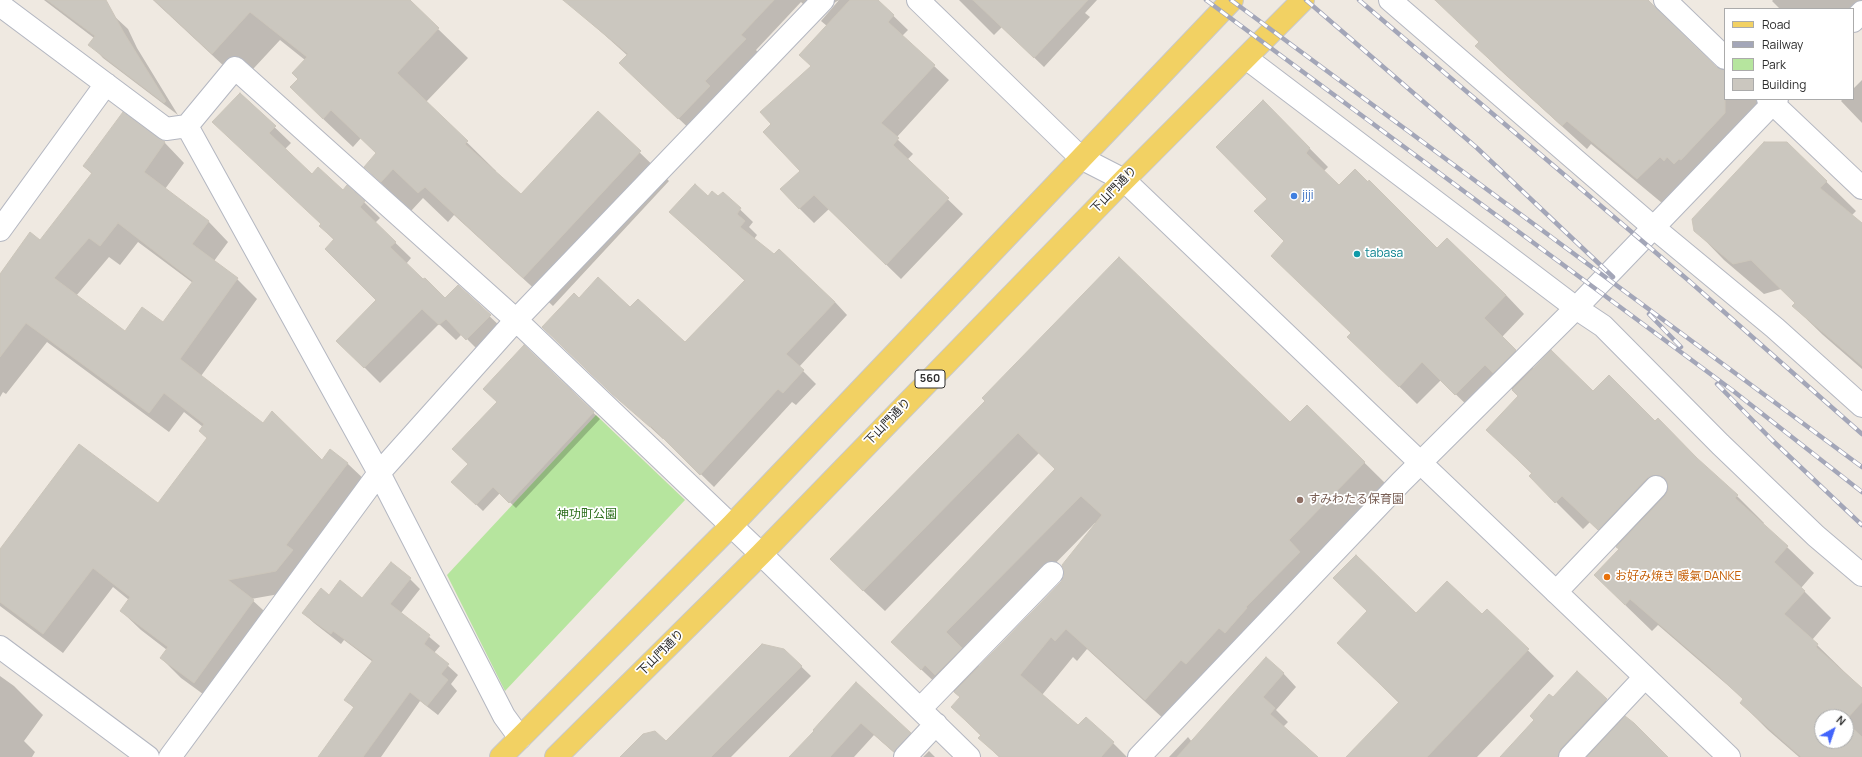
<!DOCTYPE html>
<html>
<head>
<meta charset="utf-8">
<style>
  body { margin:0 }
  #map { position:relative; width:1862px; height:757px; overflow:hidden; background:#efe9e1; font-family:Manrope,sans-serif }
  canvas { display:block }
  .legend { position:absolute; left:1724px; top:8px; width:130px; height:92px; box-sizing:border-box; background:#fff; border:1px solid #ababab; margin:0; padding:5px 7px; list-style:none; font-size:12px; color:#2e2e2e }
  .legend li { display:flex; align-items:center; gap:8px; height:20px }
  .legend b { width:20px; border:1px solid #ababab }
  .north { position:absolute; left:1814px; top:709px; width:40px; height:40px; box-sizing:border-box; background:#fff; border:1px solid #ababab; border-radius:50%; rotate:40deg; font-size:11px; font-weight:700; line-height:16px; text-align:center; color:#2e2e2e }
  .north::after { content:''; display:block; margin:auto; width:14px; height:18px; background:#4264fb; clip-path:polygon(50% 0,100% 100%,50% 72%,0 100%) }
</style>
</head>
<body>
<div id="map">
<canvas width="1862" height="757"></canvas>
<ul class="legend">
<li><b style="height:5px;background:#f2d163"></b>Road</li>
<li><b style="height:5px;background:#a3a6b8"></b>Railway</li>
<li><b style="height:11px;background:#b6e59e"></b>Park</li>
<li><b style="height:11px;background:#cbc7bf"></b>Building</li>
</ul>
<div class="north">N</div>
</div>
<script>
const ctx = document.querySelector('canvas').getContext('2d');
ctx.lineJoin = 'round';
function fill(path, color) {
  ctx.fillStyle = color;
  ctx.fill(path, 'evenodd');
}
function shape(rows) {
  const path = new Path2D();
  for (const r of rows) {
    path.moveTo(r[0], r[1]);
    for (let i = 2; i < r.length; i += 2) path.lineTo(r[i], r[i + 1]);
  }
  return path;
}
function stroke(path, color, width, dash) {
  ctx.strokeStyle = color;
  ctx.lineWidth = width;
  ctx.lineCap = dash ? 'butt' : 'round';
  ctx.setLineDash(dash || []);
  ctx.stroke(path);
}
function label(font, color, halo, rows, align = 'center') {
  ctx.font = font + ' Manrope,"Noto Sans JP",sans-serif';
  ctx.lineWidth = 3.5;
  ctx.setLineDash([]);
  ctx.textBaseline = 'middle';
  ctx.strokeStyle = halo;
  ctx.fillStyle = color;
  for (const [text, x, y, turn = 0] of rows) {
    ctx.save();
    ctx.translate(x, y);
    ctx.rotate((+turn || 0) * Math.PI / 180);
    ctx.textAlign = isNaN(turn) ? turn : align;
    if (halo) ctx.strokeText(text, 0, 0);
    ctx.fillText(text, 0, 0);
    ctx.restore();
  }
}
fill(shape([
  [596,415,685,500,505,691,447,575]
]), '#b6e59e');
fill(shape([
  [44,0,94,0,114,16,128,29,137,48,178,115,103,58,90,44,94,38],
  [153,0,408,0,468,58,426,102,496,171,495,172,521,196,598,112,669,181,553,306,454,215,448,222,423,198,411,211,394,196,365,167,377,154,361,138,353,147,320,116,299,79,305,60,280,40,241,82],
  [576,0,877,0,908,30,902,36,949,80,896,138,913,154,907,160,963,214,901,279,829,209,814,223,799,208,801,171,772,124,812,67,827,26,821,21,839,0,829,6,817,18,801,2,756,50,760,55,694,133,635,78,628,56,580,13],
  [959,0,1097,0,1085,13,1090,17,1044,67,1002,27,994,35],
  [1444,0,1647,0,1716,68,1725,72,1725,99,1755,99,1770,114,1685,180,1662,203,1591,144,1587,149,1500,70,1476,46,1480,42,1440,4],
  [1773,0,1862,0,1862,2,1853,9,1780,9,1772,1],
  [1862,80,1862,123,1841,101,1843,99,1853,99,1853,89],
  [240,94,291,143,285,149,312,175,364,202,380,218,375,223,411,258,406,264,445,299,458,286,506,332,483,355,462,334,456,340,439,324,380,383,338,341,378,300,334,240,320,226,322,224],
  [1263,101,1328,167,1324,171,1339,187,1437,249,1447,239,1506,295,1524,314,1502,337,1534,369,1593,392,1655,422,1737,496,1764,523,1763,524,1814,573,1801,588,1831,618,1812,640,1862,689,1862,757,1799,757,1768,730,1741,703,1744,700,1739,695,1658,625,1652,631,1622,602,1620,550,1590,522,1583,529,1530,476,1532,474,1487,430,1519,396,1504,382,1474,412,1441,380,1417,404,1367,355,1286,241,1268,199],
  [1822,717,1846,717,1846,741,1822,741],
  [123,114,165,143,184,163,165,189,209,222,228,242,214,261,237,279,257,299,201,376,263,424,322,462,330,450,348,464,368,483,296,591,251,599,274,620,214,702,181,678,161,658,167,650,141,630,121,611,129,600,113,587,63,653,0,606,0,551,158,505,208,439,200,431,203,427,184,412,169,432,47,342,6,394,3,392,0,397,0,276,41,241,92,174,84,166],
  [138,242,193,283,163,323,125,332,76,296,109,257,120,265],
  [1787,143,1856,211,1851,216,1862,226,1862,369,1823,335,1793,306,1796,303,1781,289,1764,294,1724,260,1695,230],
  [723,193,753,222,749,227,757,235,754,239,835,302,847,315,799,367,816,384,796,405,792,402,714,487,664,438,663,439,556,340,579,299,630,309,685,343,745,281,670,212,708,197,719,198],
  [524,347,600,419,516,508,500,493,483,511,459,488],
  [986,401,1290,424,1307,406,1386,484,1309,562,1321,574,1166,721,1087,649,1077,661,1073,657,1042,695,1078,727,1113,743,1127,757,999,757,979,738,981,736,952,707,961,698,947,686,943,690,892,642,1056,469,1039,453,885,611,852,580],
  [1095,523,1096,524,1062,582,980,667,967,653],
  [410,579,420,589,401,613,440,646,434,653,458,675,451,684,457,691,438,715,420,701,381,757,319,757,354,708,346,700,373,662,344,640,341,644,314,623,303,613,330,596,362,599],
  [1487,610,1554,676,1477,757,1377,757,1399,703,1338,643,1482,616],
  [784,650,811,676,731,757,627,757,666,742],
  [1283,673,1296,687,1276,710,1288,722,1283,727,1318,757,1169,757,1188,737,1192,742],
  [1577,673,1625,718,1667,757,1501,757],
  [0,676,14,686,43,715,24,741,35,752,32,757,0,757],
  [856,683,922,746,899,757,874,735,854,757,792,757],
  [929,751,935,757,923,757]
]), '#0003');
const building = shape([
  [47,0,106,0,124,33,166,101,164,103,88,45,95,36,47,0],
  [154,0,410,0,439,28,397,73,468,141,465,144,521,194,598,111,641,151,523,278,425,187,418,193,393,169,381,182,364,167,376,153,331,110,323,119,290,87,298,79,292,73,307,57,250,12,212,54,154,0],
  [563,0,774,0,741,35,746,39,705,81,710,86,678,119,619,63,628,54,563,0],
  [850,0,878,0,894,15,888,22,935,65,881,123,899,138,893,145,949,198,886,265,814,195,799,209,780,189,800,171,763,132,771,124,760,112,811,66,799,55,850,0],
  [973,0,1088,0,1034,58,973,0],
  [1435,0,1648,0,1716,67,1725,70,1725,113,1681,160,1679,159,1674,164,1667,157,1664,161,1660,157,1637,179,1567,121,1562,126,1475,46,1479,42,1435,0],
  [240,93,276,126,269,133,312,174,318,167,343,190,347,185,365,201,360,207,396,242,390,247,423,279,425,278,445,298,458,285,491,315,466,340,446,319,439,325,422,309,364,368,336,341,376,300,325,249,334,239,319,226,321,224,212,122,240,93],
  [1263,100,1310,148,1306,153,1339,185,1355,169,1368,182,1369,180,1437,248,1447,238,1506,295,1484,318,1516,350,1493,373,1485,365,1455,395,1422,362,1399,387,1347,337,1351,333,1271,256,1284,241,1254,211,1267,199,1216,147,1263,100],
  [123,112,165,142,144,172,209,221,192,244,238,278,180,359,263,423,272,411,322,460,330,449,348,463,286,545,293,550,276,571,228,580,254,600,194,683,160,658,168,647,120,611,130,597,93,568,43,634,0,602,0,549,79,444,158,503,207,438,199,431,204,424,164,393,149,413,26,323,0,357,0,274,30,232,40,240,92,173,83,166,123,112],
  [118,223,193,281,163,322,142,307,125,331,54,278,89,238,100,246,118,223],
  [1764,142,1787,142,1827,181,1820,188,1862,223,1862,366,1792,306,1795,303,1751,260,1733,264,1694,231,1692,219,1764,142],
  [695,184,708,196,712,191,718,196,723,192,741,208,737,214,745,221,740,227,774,254,779,249,835,302,786,354,804,370,783,393,778,389,700,475,651,426,650,427,612,394,542,327,574,293,579,298,598,277,630,307,638,299,685,342,745,280,669,212,695,184],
  [1119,257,1290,422,1307,405,1365,462,1289,540,1300,552,1246,607,1247,608,1225,633,1219,628,1186,664,1181,660,1145,700,1066,629,1055,641,1051,637,1020,675,1078,725,1086,717,1114,742,1101,757,1000,757,978,738,981,735,951,707,960,697,954,692,1061,582,1064,576,1064,570,1062,565,1102,515,1081,496,946,632,962,648,935,675,925,665,921,670,891,642,1055,469,1018,433,863,591,830,559,985,401,982,398,1119,257],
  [524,345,594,412,509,503,493,487,476,505,451,482,468,464,452,449,497,402,483,389,524,345],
  [1551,350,1593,391,1609,375,1655,421,1658,418,1697,458,1738,495,1735,498,1788,546,1774,562,1805,591,1784,614,1818,644,1816,647,1862,688,1862,702,1846,720,1846,717,1822,717,1822,741,1846,741,1846,722,1862,737,1862,757,1801,757,1740,703,1743,699,1710,668,1630,599,1625,605,1594,575,1619,549,1616,547,1665,496,1668,490,1668,484,1665,478,1659,475,1653,475,1647,478,1598,530,1562,496,1555,503,1529,476,1532,473,1486,430,1518,396,1512,390,1551,350],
  [1356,555,1416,613,1447,581,1482,614,1487,609,1529,649,1427,757,1346,757,1399,702,1337,643,1367,611,1333,578,1356,555],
  [391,562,411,578,390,604,430,635,424,644,449,664,441,674,448,680,427,706,410,692,363,757,318,757,354,707,344,700,373,660,333,631,331,634,302,613,321,588,329,595,340,580,362,598,391,562],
  [762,644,784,649,802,666,711,757,620,757,643,734,655,731,666,741,762,644],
  [1266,657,1284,673,1263,697,1275,708,1270,714,1318,757,1177,757,1266,657],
  [1577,671,1607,699,1561,748,1558,757,1500,757,1534,720,1530,716,1549,694,1553,697,1577,671],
  [856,682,911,733,894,752,861,723,830,757,789,757,814,731,813,730,856,682],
  [1625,716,1634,723,1668,757,1587,757,1625,716]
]);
fill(building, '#cbc7bf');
stroke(building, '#cbc5ba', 1);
const minor = shape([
  [1390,0,1653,227,1775,328,1862,406],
  [1665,0,1725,58],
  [0,5,166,129,187,126,379,473,504,716,520,738],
  [1853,21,1862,12],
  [1246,58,1576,308,1603,326,1720,444,1816,536,1862,575],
  [1768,99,1862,188],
  [187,126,235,68,516,320,761,554,969,757],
  [0,230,106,84],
  [1556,592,1656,487],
  [0,647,148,757],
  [920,709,1052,573],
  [170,757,379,473,516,320,823,0],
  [905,757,936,724],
  [1139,757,1401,482,1576,308,1777,99],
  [1570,757,1645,677]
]);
const tertiary = shape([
  [918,0,1081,158,1124,180,1729,757]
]);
const primary = shape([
  [501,757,731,526,1232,0],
  [556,757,761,554,1124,180,1303,0]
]);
stroke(minor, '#b4b7c1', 24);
stroke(tertiary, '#b4b7c1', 24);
stroke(primary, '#c9c9c9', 24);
stroke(minor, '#fff', 22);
stroke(tertiary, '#fff', 22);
stroke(primary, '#f2d163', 22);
const rail = shape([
  [1206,0,1732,390,1862,492],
  [1231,0,1862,467],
  [1306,0,1477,148,1613,277],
  [1359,0,1688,280,1862,434],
  [1649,314,1681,347],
  [1717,384,1772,440,1862,525]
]);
stroke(rail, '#a3a6b8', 4.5);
stroke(rail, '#fff', 3, [9]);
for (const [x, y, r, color] of [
  [1294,196,4,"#3f7fe0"],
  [1357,254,4,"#0f9aa8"],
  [1300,500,4,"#8d6e63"],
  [1607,577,4,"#e8710a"]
]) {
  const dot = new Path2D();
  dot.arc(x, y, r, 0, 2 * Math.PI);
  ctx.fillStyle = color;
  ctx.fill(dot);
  stroke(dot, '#fff', 1.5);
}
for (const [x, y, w] of [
  [930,379,30]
]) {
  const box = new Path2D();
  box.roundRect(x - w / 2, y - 9, w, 18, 3);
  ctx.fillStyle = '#fff';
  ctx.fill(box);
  stroke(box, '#2e2e2e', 1);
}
label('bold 11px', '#2e2e2e', null, [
  ["560",930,379]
]);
label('12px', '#2e2e2e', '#fff', [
  ["下山門通り",1114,190,-46],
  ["下山門通り",888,422,-46],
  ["下山門通り",661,653,-45]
]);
label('12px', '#366cbe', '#fff', [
  ["jiji",1302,196]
], 'left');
label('12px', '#0d838f', '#fff', [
  ["tabasa",1365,254]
], 'left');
label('12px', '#785e54', '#fff', [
  ["すみわたる保育園",1308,500]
], 'left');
label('12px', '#2c6e1b', '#fff', [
  ["神功町公園",587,515]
]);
label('12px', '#c56008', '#fff', [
  ["お好み焼き 暖氣 DANKE",1615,577]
], 'left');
</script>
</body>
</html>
